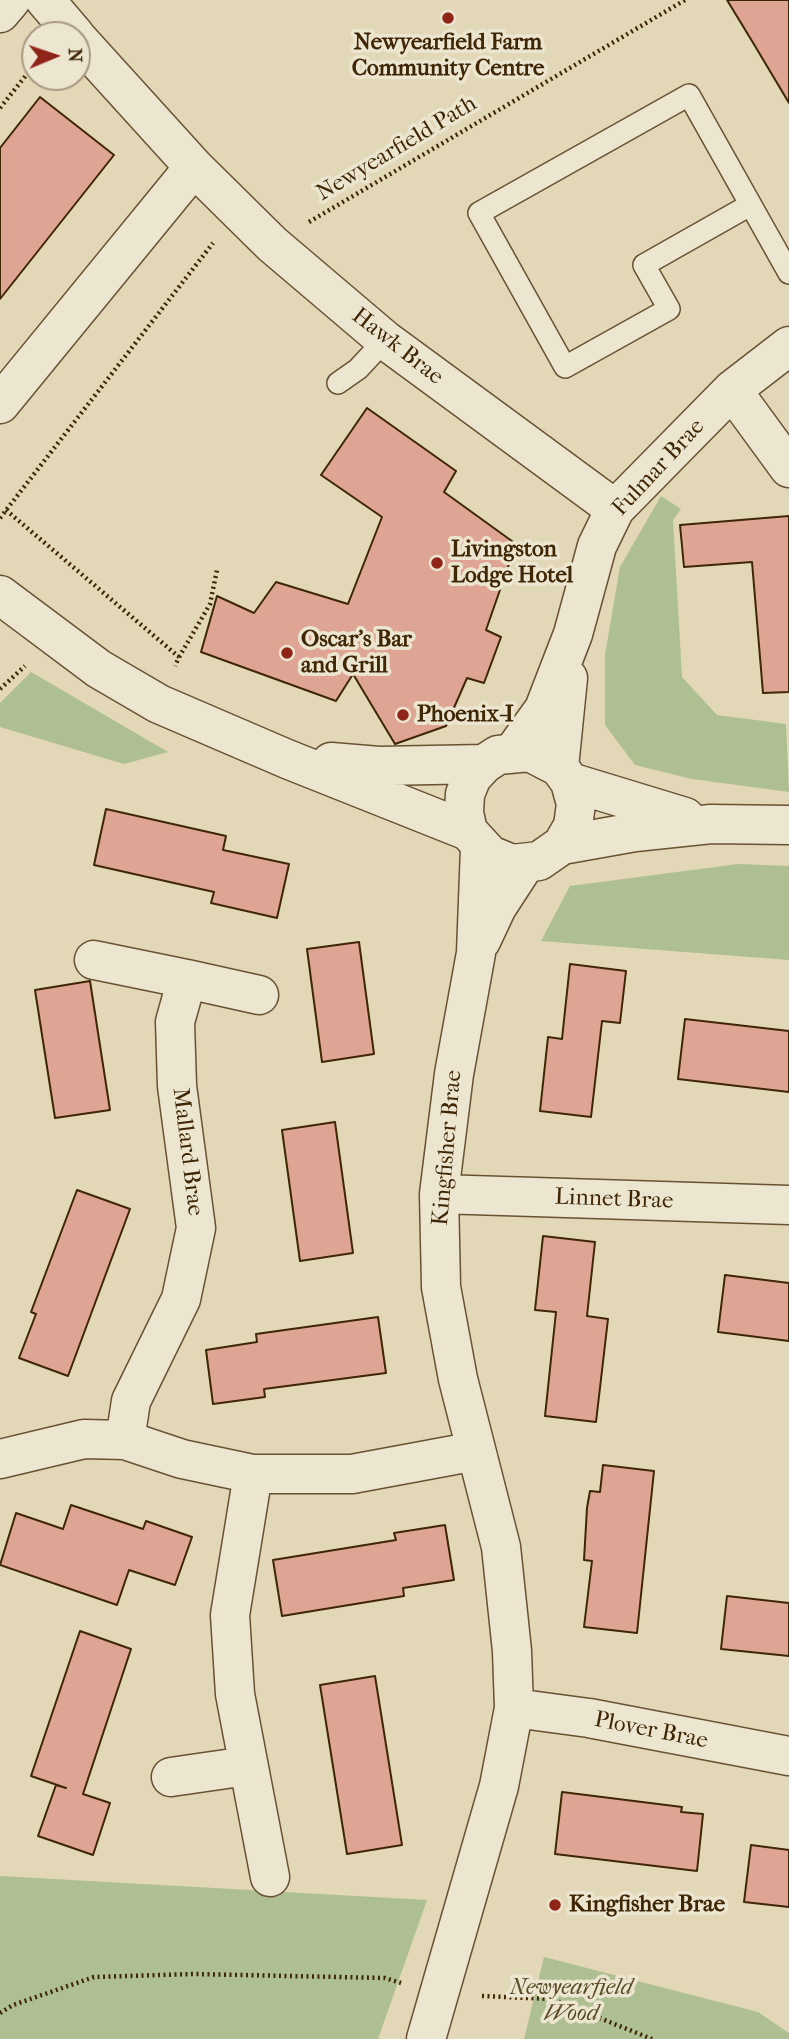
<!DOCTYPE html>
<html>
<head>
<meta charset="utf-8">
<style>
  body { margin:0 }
  #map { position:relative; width:789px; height:2039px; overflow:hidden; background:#e2d7b7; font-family:"IM FELL French Canon",serif }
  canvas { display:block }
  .north { position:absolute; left:21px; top:21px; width:70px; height:70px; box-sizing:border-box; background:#ece5d0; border:2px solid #a7997f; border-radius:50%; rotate:88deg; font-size:19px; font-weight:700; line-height:28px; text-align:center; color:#3f2605 }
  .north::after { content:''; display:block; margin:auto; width:24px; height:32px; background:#8f2418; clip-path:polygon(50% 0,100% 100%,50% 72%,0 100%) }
</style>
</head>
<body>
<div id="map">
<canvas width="789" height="2039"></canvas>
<div class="north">N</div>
</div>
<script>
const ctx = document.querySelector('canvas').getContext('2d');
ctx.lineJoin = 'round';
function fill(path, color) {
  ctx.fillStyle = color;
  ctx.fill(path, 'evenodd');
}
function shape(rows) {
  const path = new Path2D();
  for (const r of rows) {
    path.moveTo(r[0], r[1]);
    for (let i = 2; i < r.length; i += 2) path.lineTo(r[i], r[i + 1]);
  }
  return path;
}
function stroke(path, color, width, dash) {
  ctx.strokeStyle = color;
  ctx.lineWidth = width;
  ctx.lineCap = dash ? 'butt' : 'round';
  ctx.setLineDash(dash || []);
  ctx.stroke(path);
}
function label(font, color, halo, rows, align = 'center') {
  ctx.font = font + ' "IM FELL French Canon",serif';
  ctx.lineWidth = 7;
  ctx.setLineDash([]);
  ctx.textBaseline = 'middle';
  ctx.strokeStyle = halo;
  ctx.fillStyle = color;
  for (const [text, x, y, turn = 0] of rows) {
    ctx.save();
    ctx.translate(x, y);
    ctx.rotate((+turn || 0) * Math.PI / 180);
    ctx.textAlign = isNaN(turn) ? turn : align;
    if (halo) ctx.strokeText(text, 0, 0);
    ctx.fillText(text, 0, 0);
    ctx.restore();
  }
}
fill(shape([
  [661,496,681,509,673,520,682,677,717,715,786,724,789,792,692,779,635,765,605,725,605,655,620,567],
  [31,672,168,752,124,764,0,727,0,703],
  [738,864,789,866,789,960,541,941,570,886],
  [0,1876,427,1900,378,2039,0,2039],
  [544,1957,758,2012,789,2033,789,2039,524,2039]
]), '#aebf92');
const building = shape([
  [727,0,789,0,789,103,752,41,727,0],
  [40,97,114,155,0,299,0,148,40,97],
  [367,408,456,471,444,492,516,544,486,630,501,637,484,683,467,678,446,726,395,744,353,674,336,701,201,652,217,596,254,613,276,582,348,604,382,517,321,475,367,408],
  [789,516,789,692,763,693,752,562,684,567,680,525,789,516],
  [106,809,226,836,223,850,289,864,277,918,211,903,214,892,94,865,106,809],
  [359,942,374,1054,322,1062,307,949,359,942],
  [570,964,626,971,620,1023,602,1021,591,1117,540,1111,548,1037,562,1039,570,964],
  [90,981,110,1110,55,1118,35,990,90,981],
  [685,1019,789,1031,789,1092,678,1079,685,1019],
  [335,1122,353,1253,300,1261,282,1130,335,1122],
  [77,1190,130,1209,68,1376,19,1358,36,1314,31,1312,77,1190],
  [543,1236,595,1242,587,1316,608,1319,596,1422,545,1416,556,1312,535,1310,543,1236],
  [725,1275,789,1283,789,1341,718,1332,725,1275],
  [378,1317,386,1373,264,1389,265,1397,213,1404,206,1350,257,1342,256,1334,378,1317],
  [603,1465,654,1471,637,1633,584,1627,592,1561,584,1560,587,1508,590,1491,600,1492,603,1465],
  [71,1505,143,1529,146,1521,192,1537,175,1585,129,1570,117,1605,0,1565,16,1513,63,1529,71,1505],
  [445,1525,454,1580,403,1588,404,1596,282,1616,273,1560,396,1540,394,1533,445,1525],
  [727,1596,789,1603,789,1656,721,1649,727,1596],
  [80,1631,131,1649,83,1794,110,1803,93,1855,38,1836,56,1785,66,1788,31,1776,80,1631],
  [375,1676,402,1845,347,1854,320,1685,375,1676],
  [562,1792,682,1807,681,1812,703,1814,697,1871,555,1854,562,1792],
  [751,1845,789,1850,789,1907,744,1902,751,1845]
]);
fill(building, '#dea595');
stroke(building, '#3f2605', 2);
const service = shape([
  [750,205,644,265,669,309,565,367,479,213,689,95,789,273],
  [338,383,358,369,385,340]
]);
const minor = shape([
  [45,0,75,35],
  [0,13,11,0],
  [77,38,194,167,272,244,385,340,615,509],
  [732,390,789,468],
  [0,404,194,167],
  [514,751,544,709,573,634,597,546,615,509,732,390,789,346],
  [559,767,568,678],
  [481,941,497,907,525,864],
  [94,960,187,979,175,1022,177,1086,196,1228,181,1299,131,1401,125,1440],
  [187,979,259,995],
  [439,1194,789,1205],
  [0,1459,84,1439,125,1440,182,1459,253,1474,352,1474,476,1451],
  [253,1474,230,1615,235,1694,270,1877],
  [514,1708,589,1718,789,1756],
  [171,1777,247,1766],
  [426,2039,499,1786,514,1708,512,1651,501,1547,458,1379,441,1287,439,1194,454,1074,476,953,480,848]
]);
const tertiary = shape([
  [0,595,99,669,159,704,287,759,468,831],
  [331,762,379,766,484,764],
  [570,782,685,817],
  [562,845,573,826,576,804,570,782,559,767,530,752,498,755,484,764,472,777,465,794,464,813,468,831,490,855,512,864,539,861,562,845,635,832,711,824,789,825]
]);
stroke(service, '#685232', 24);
stroke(minor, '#685232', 41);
stroke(tertiary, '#685232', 41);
stroke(shape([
  [0,108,35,64],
  [309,222,685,0],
  [6,510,179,657,175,666],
  [0,518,213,243],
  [179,657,210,604,217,570],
  [0,689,25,666],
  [482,1996,552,1999,652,2039],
  [0,2013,13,2005,94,1977,193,1974,385,1978,401,1983]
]), '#3f2605', 4.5, [2, 3.5]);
stroke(service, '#ece5d0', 21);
stroke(minor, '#ece5d0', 38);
stroke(tertiary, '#ece5d0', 38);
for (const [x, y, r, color] of [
  [448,18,7,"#8f2418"],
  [437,563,7,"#8f2418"],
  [287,653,7,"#8f2418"],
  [403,715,7,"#8f2418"],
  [555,1905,7,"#8f2418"]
]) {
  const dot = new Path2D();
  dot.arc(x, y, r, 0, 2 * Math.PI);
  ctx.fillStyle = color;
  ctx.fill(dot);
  stroke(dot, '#ece5d0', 2.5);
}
label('bold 23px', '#3f2605', '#ece5d0', [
  ["Newyearfield Farm",448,43,"center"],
  ["Community Centre",448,69,"center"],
  ["Livingston",451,550],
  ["Lodge Hotel",451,576],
  ["Oscar's Bar",301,640],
  ["and Grill",301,666],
  ["Phoenix-I",417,715],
  ["Kingfisher Brae",569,1905]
], 'left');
label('23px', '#3f2605', '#ece5d0', [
  ["Newyearfield Path",397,149,-31],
  ["Hawk Brae",397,347,38],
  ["Fulmar Brae",659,468,-47],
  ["Kingfisher Brae",448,1148,-85],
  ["Mallard Brae",187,1152,83],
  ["Linnet Brae",614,1200,2],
  ["Plover Brae",651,1731,11]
]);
label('italic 23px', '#5b4c28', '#ece5d0', [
  ["Newyearfield",571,1988],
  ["Wood",571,2014]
]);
</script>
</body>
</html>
